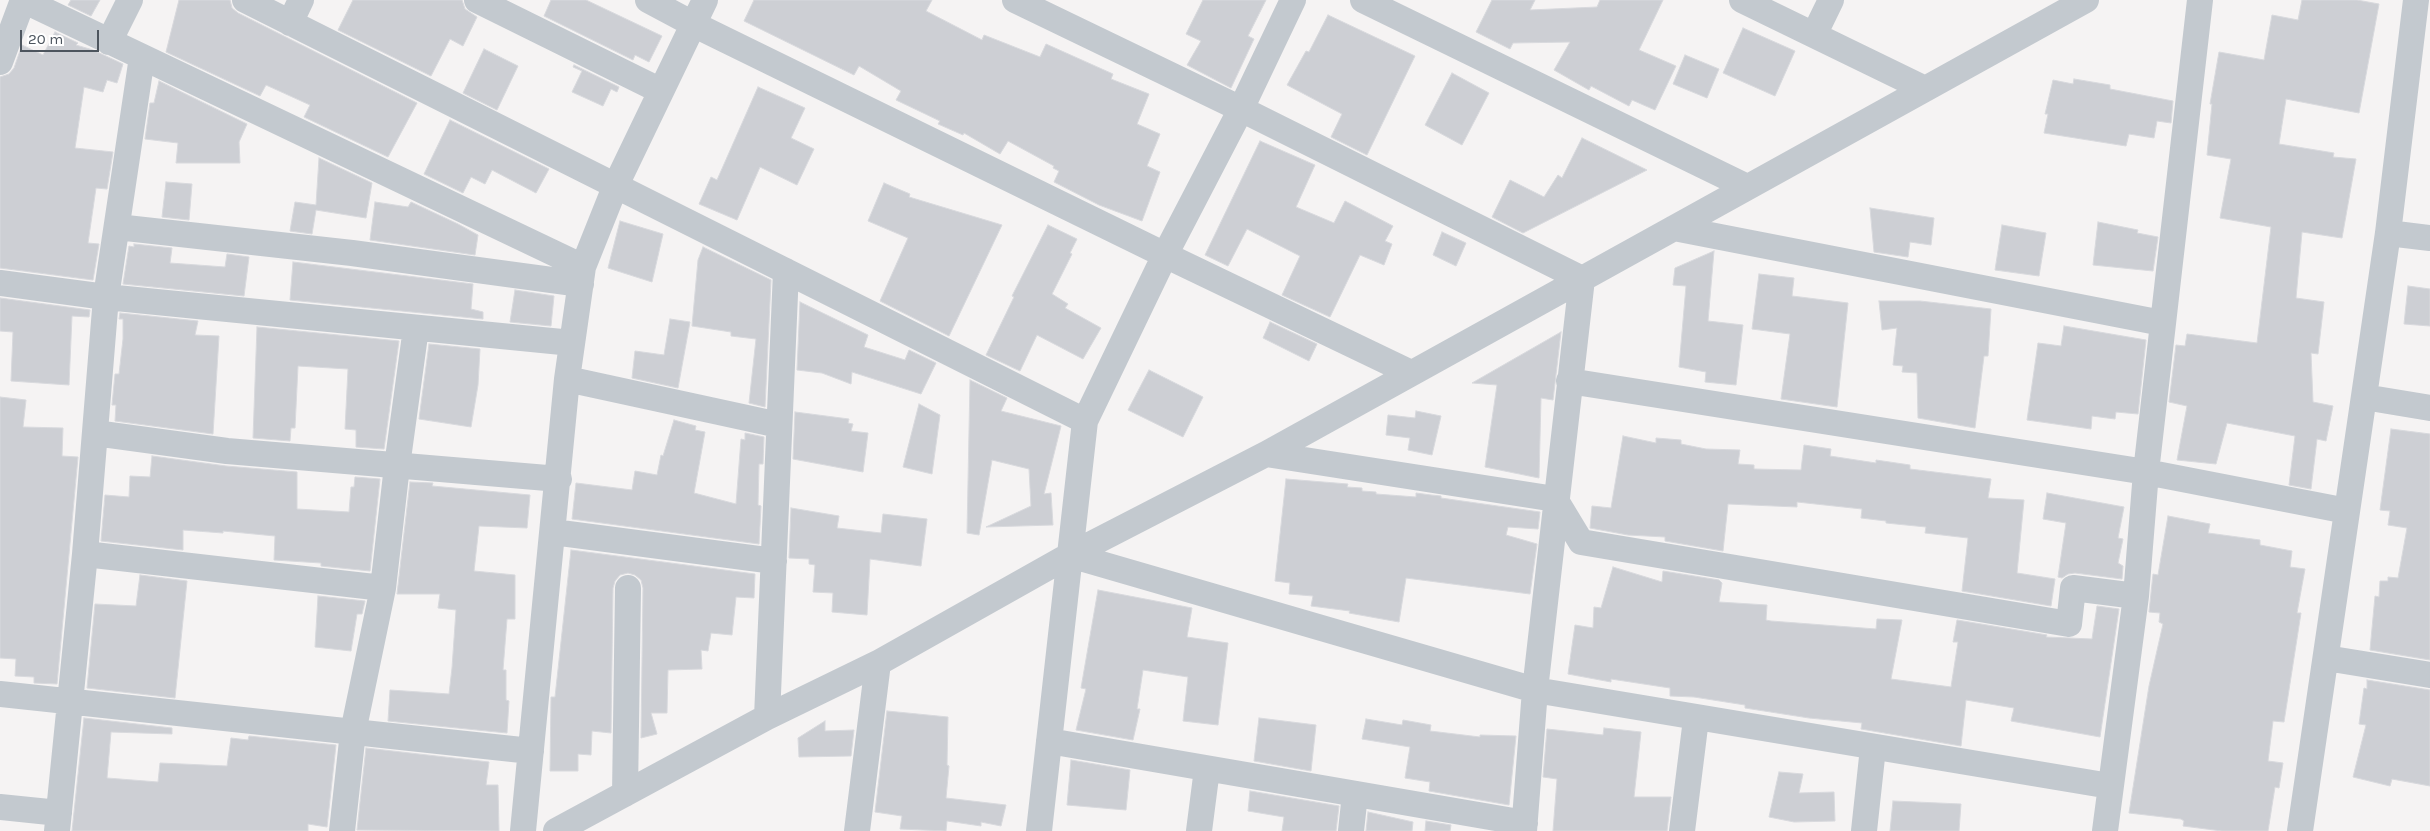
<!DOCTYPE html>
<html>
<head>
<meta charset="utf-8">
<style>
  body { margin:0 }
  #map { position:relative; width:2430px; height:831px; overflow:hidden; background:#f5f3f3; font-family:Karla,sans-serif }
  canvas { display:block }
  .scale { position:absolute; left:20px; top:30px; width:79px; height:22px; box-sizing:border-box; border:2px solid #4d555e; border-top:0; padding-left:6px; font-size:15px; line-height:18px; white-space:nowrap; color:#4d555e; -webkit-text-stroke:4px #fff; paint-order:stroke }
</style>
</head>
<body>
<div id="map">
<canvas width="2430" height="831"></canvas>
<div class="scale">20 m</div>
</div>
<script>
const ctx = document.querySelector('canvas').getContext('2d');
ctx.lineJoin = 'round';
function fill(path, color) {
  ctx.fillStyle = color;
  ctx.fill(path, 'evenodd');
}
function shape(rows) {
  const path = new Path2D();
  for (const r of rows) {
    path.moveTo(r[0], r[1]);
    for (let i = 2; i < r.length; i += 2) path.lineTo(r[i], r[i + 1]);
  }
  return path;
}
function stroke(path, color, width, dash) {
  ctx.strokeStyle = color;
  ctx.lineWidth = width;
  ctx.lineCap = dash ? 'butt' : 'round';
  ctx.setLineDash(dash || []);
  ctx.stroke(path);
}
const building = shape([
  [71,0,100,0,91,16,68,5,71,0],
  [179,0,230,0,232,8,238,13,417,103,388,157,304,117,310,105,266,85,260,96,166,52,179,0],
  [353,0,462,0,465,9,477,17,463,46,450,39,431,76,338,30,353,0],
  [551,0,586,0,662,36,649,62,635,55,633,60,544,16,551,0],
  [754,0,932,0,926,11,982,40,984,35,1040,57,1046,44,1113,74,1111,79,1149,94,1137,124,1160,134,1147,166,1160,172,1142,221,1099,205,1054,182,1059,171,1053,168,1054,166,1008,141,1000,154,964,133,963,135,938,124,940,121,896,100,901,91,859,66,854,75,744,21,754,0],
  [1203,0,1266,0,1248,36,1254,39,1231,88,1187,65,1201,41,1186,34,1203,0],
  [1492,0,1535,0,1530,10,1597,7,1600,0,1663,0,1639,50,1676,66,1655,110,1632,100,1629,106,1591,86,1589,90,1554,70,1570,42,1513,43,1510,49,1476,32,1492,0],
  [2302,0,2357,0,2379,4,2359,113,2286,99,2279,144,2334,153,2333,157,2356,159,2342,238,2302,232,2296,298,2324,302,2318,354,2311,353,2313,402,2333,406,2326,441,2317,439,2311,489,2289,485,2295,436,2227,423,2216,464,2177,460,2187,406,2169,402,2176,345,2185,346,2187,334,2257,343,2271,227,2220,218,2231,159,2207,155,2212,104,2210,104,2219,52,2264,60,2272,15,2298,20,2302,0],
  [1328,15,1415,56,1367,155,1331,137,1342,114,1287,85,1306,51,1309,52,1328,15],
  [1743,28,1795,51,1775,96,1723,73,1743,28],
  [55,32,78,43,76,45,93,50,123,64,117,83,107,80,103,92,84,87,75,148,113,152,107,189,96,188,88,243,99,244,93,280,0,268,0,77,9,74,14,68,22,45,43,55,55,32],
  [484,49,518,66,497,110,463,93,484,49],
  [1685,55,1719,69,1707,98,1673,84,1685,55],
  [574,65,619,87,617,92,611,89,603,106,572,92,582,71,573,67,574,65],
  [1452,73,1489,93,1462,145,1425,125,1452,73],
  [2074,79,2110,85,2110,89,2173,101,2171,123,2157,121,2154,138,2129,134,2126,146,2044,133,2048,114,2045,114,2053,80,2073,84,2074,79],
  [159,81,247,124,239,142,240,163,176,163,178,143,145,139,150,103,154,103,159,81],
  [758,87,805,108,791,138,814,149,797,185,760,167,737,220,699,204,711,177,717,180,758,87],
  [450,120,549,169,536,193,492,170,485,184,471,177,463,193,424,174,450,120],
  [1582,138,1647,170,1523,233,1492,217,1510,180,1544,197,1558,175,1562,178,1582,138],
  [1260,141,1315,165,1296,207,1334,223,1345,201,1393,226,1385,241,1392,244,1384,265,1360,255,1330,317,1282,295,1300,256,1247,229,1228,266,1205,255,1260,141],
  [319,158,372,183,366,218,316,210,312,234,290,231,295,202,316,205,319,158],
  [166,182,192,184,189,220,162,217,166,182],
  [884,183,910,194,909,197,1002,225,949,336,880,301,908,238,868,221,884,183],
  [375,202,408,207,411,202,458,224,478,235,475,255,370,240,375,202],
  [1870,208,1934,218,1931,245,1910,242,1908,257,1874,252,1870,208],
  [620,221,663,234,652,282,608,268,620,221],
  [2098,222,2138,230,2137,233,2158,237,2153,271,2093,265,2098,222],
  [1048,225,1077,239,1070,253,1072,254,1052,294,1068,304,1065,308,1101,328,1083,359,1037,335,1020,371,986,355,1014,297,1012,296,1048,225],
  [2002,225,2046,233,2039,276,1995,270,2002,225],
  [1442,232,1466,243,1456,266,1433,255,1442,232],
  [134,244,172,248,170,263,225,267,227,254,249,257,244,296,123,284,129,246,134,247,134,244],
  [703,247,771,280,765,407,749,403,756,339,731,336,731,332,692,326,698,260,703,247],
  [1714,251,1708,321,1743,325,1736,385,1705,382,1706,372,1679,367,1686,286,1673,285,1675,268,1714,251],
  [293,262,473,284,471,309,483,312,483,319,290,300,293,262],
  [1759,274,1794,278,1792,296,1848,303,1837,407,1781,399,1790,334,1752,329,1759,274],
  [2408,286,2430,289,2430,326,2404,324,2408,286],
  [515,290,554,296,551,326,510,322,515,290],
  [0,298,90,310,89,317,72,316,69,385,11,381,13,332,0,331,0,298],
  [1879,301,1920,301,1991,309,1988,356,1984,356,1975,428,1918,418,1917,373,1902,372,1903,366,1893,365,1897,328,1882,330,1879,301],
  [800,302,868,335,864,347,905,360,909,350,936,363,921,394,852,372,851,384,822,373,797,370,800,302],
  [120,313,198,321,195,335,219,336,213,434,115,421,116,405,112,405,115,374,119,374,123,339,123,319,119,319,120,313],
  [670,319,690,322,678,388,632,378,635,351,664,355,670,319],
  [1270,322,1317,344,1309,361,1263,338,1270,322],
  [2064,326,2146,340,2138,414,2116,412,2115,419,2092,416,2091,429,2027,420,2038,343,2061,346,2064,326],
  [257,327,399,341,384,449,356,447,356,430,345,429,348,369,298,366,295,428,291,428,290,441,253,438,257,327],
  [1561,332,1553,400,1541,398,1539,478,1485,467,1497,385,1472,383,1561,332],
  [429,344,480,349,478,385,471,427,419,419,429,344],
  [1149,370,1203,397,1183,437,1128,410,1149,370],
  [970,380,1007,398,1001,411,1061,426,1044,494,1051,493,1053,525,986,527,1031,506,1029,469,992,460,979,535,967,533,970,380],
  [0,397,26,400,23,427,63,428,62,456,78,457,57,684,34,683,34,677,15,676,16,659,0,658,0,397],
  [919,404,940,415,932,474,903,467,919,404],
  [1416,411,1441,416,1432,455,1408,450,1410,438,1386,435,1388,415,1415,418,1416,411],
  [795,412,849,419,848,423,853,424,851,431,868,433,863,472,793,459,795,412],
  [674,420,696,426,695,430,705,432,694,493,736,504,741,439,745,440,745,433,764,437,763,464,759,464,758,505,761,506,759,544,572,519,576,483,632,490,635,471,657,475,661,455,663,456,674,420],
  [2391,429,2430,434,2430,660,2370,650,2375,596,2379,597,2380,581,2388,581,2388,577,2398,578,2407,528,2388,525,2390,511,2380,510,2391,429],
  [1623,436,1656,443,1656,438,1681,440,1681,444,1706,449,1740,450,1738,464,1754,465,1754,469,1801,470,1804,445,1831,449,1830,456,1876,463,1876,460,1910,465,1910,469,1991,479,1988,498,2024,500,2017,573,2055,579,2051,606,1962,591,1968,538,1925,533,1926,527,1886,523,1886,521,1861,518,1862,509,1797,502,1797,507,1728,504,1723,551,1665,541,1665,537,1628,535,1590,528,1592,506,1611,508,1623,436],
  [152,456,226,466,297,472,297,509,349,512,351,487,354,487,355,477,380,479,370,571,321,566,321,563,274,560,275,536,223,531,223,533,183,530,183,550,101,541,105,495,129,497,130,476,150,477,152,456],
  [1286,479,1348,484,1347,487,1362,488,1362,491,1376,492,1376,494,1416,497,1416,493,1431,495,1441,496,1441,498,1540,512,1538,529,1508,527,1506,535,1537,544,1530,594,1406,578,1399,622,1349,613,1350,611,1311,606,1313,596,1289,594,1290,583,1275,581,1286,479],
  [410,482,433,483,432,486,530,495,527,528,479,526,474,571,515,575,515,619,507,619,503,670,506,670,506,700,509,701,507,733,388,721,390,690,449,694,452,668,456,610,438,608,440,594,397,594,410,482],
  [2047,493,2124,507,2118,538,2123,539,2118,563,2123,566,2122,579,2075,573,2068,574,2062,578,2058,577,2066,523,2043,519,2047,493],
  [791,508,839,516,837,528,881,533,883,514,927,519,921,566,870,559,867,615,832,612,833,593,813,592,815,565,809,564,809,559,789,558,791,508],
  [2168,516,2210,524,2208,533,2260,540,2260,545,2292,551,2290,567,2305,569,2297,613,2301,613,2284,722,2273,721,2268,761,2283,763,2279,788,2275,787,2268,831,2222,831,2183,826,2184,821,2181,819,2129,813,2149,686,2163,624,2159,622,2160,613,2149,612,2153,574,2158,575,2168,516],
  [571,550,755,574,754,598,736,597,732,635,711,633,708,651,701,650,702,669,668,670,667,713,651,713,657,734,641,738,643,588,641,580,635,575,628,573,620,575,615,581,613,588,611,733,592,731,591,755,578,754,578,771,550,771,551,697,555,697,571,550],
  [1613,567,1662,582,1663,571,1719,580,1722,583,1719,602,1767,605,1766,620,1771,621,1876,629,1877,619,1902,620,1891,679,1951,687,1958,642,1953,642,1957,620,2047,635,2046,637,2092,639,2097,606,2119,609,2100,737,2011,721,2014,708,1966,700,1961,746,1861,729,1862,723,1809,718,1745,708,1745,705,1694,697,1670,696,1670,688,1611,679,1611,682,1568,674,1575,625,1593,628,1594,607,1601,608,1613,567],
  [140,575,187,581,175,698,87,688,95,604,136,606,140,575],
  [1098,590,1192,608,1187,637,1228,643,1218,725,1183,721,1188,677,1143,670,1137,709,1140,709,1133,740,1076,730,1086,689,1081,688,1098,590],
  [318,596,365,601,362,614,357,614,351,651,315,647,318,596],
  [2367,680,2430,690,2430,786,2392,779,2390,786,2353,777,2366,725,2359,724,2364,688,2367,689,2367,680],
  [887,711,948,717,947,765,949,766,946,798,1006,805,1001,826,981,822,981,826,947,821,946,831,900,829,902,816,875,812,887,711],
  [84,718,172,728,172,734,111,732,107,778,158,782,160,763,227,766,231,738,248,740,249,736,336,745,327,827,308,824,308,831,72,831,84,718],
  [1259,718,1316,725,1311,771,1254,761,1259,718],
  [1366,719,1402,725,1403,720,1431,725,1430,731,1480,737,1480,735,1516,736,1509,805,1429,791,1430,782,1405,778,1410,747,1362,739,1366,719],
  [825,721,825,731,854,730,851,756,799,757,798,738,825,721],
  [1604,728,1641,732,1634,797,1671,797,1667,831,1553,831,1557,779,1543,777,1547,729,1603,735,1604,728],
  [366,748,489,762,486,785,498,785,499,831,357,830,366,748],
  [1071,760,1130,770,1126,810,1067,805,1071,760],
  [1779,772,1803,774,1799,793,1834,792,1835,821,1794,822,1769,817,1779,772],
  [1250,791,1339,806,1336,831,1282,831,1284,817,1248,811,1250,791],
  [1893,801,1961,804,1959,831,1890,831,1893,801],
  [1368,812,1413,822,1412,831,1366,831,1368,812],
  [1426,821,1451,825,1450,831,1425,831,1426,821]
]);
fill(building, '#cdcfd4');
stroke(building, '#d8d9dd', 1);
stroke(shape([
  [23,0,583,267],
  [245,0,1085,421],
  [477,0,661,91],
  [648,0,693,24,1165,255,1411,373],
  [1015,0,1241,109,1582,279,1535,690,1524,831],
  [1363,0,1747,187],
  [1742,0,1925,89],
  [290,23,301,0],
  [1814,35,1831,0],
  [109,42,130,0],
  [0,62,23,0],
  [117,227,352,253,581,284],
  [1674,228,2162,323],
  [2388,233,2430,238],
  [0,283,106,297,572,343],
  [567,379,779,425],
  [1569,381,2146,472,2347,511],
  [2364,397,2430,408],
  [95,433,227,451,559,479],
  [1266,454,1555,499,1581,542,2069,624,2073,588,2136,596],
  [553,532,774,561],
  [85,554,383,588],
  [1070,555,1535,690,2110,786],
  [2326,658,2430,675],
  [0,694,531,751],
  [767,717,786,271],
  [1049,741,1525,823],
  [625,794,628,588],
  [0,807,59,813],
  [57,831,85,554,106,297,142,57],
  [342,831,353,732,383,588,397,466,416,328],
  [523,831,567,379,583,267,615,187,705,0],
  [556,831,767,717,878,663,1070,555,1266,454,2086,0],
  [857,831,878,663],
  [1039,831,1085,421,1165,255,1241,109,1293,0],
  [1199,831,1207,769],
  [1351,831,1355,794],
  [1682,831,1696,719],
  [1864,831,1873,748],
  [2105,831,2136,596,2146,472,2200,0],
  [2300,831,2388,233,2416,0]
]), '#c3c9cf', 26);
</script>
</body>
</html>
